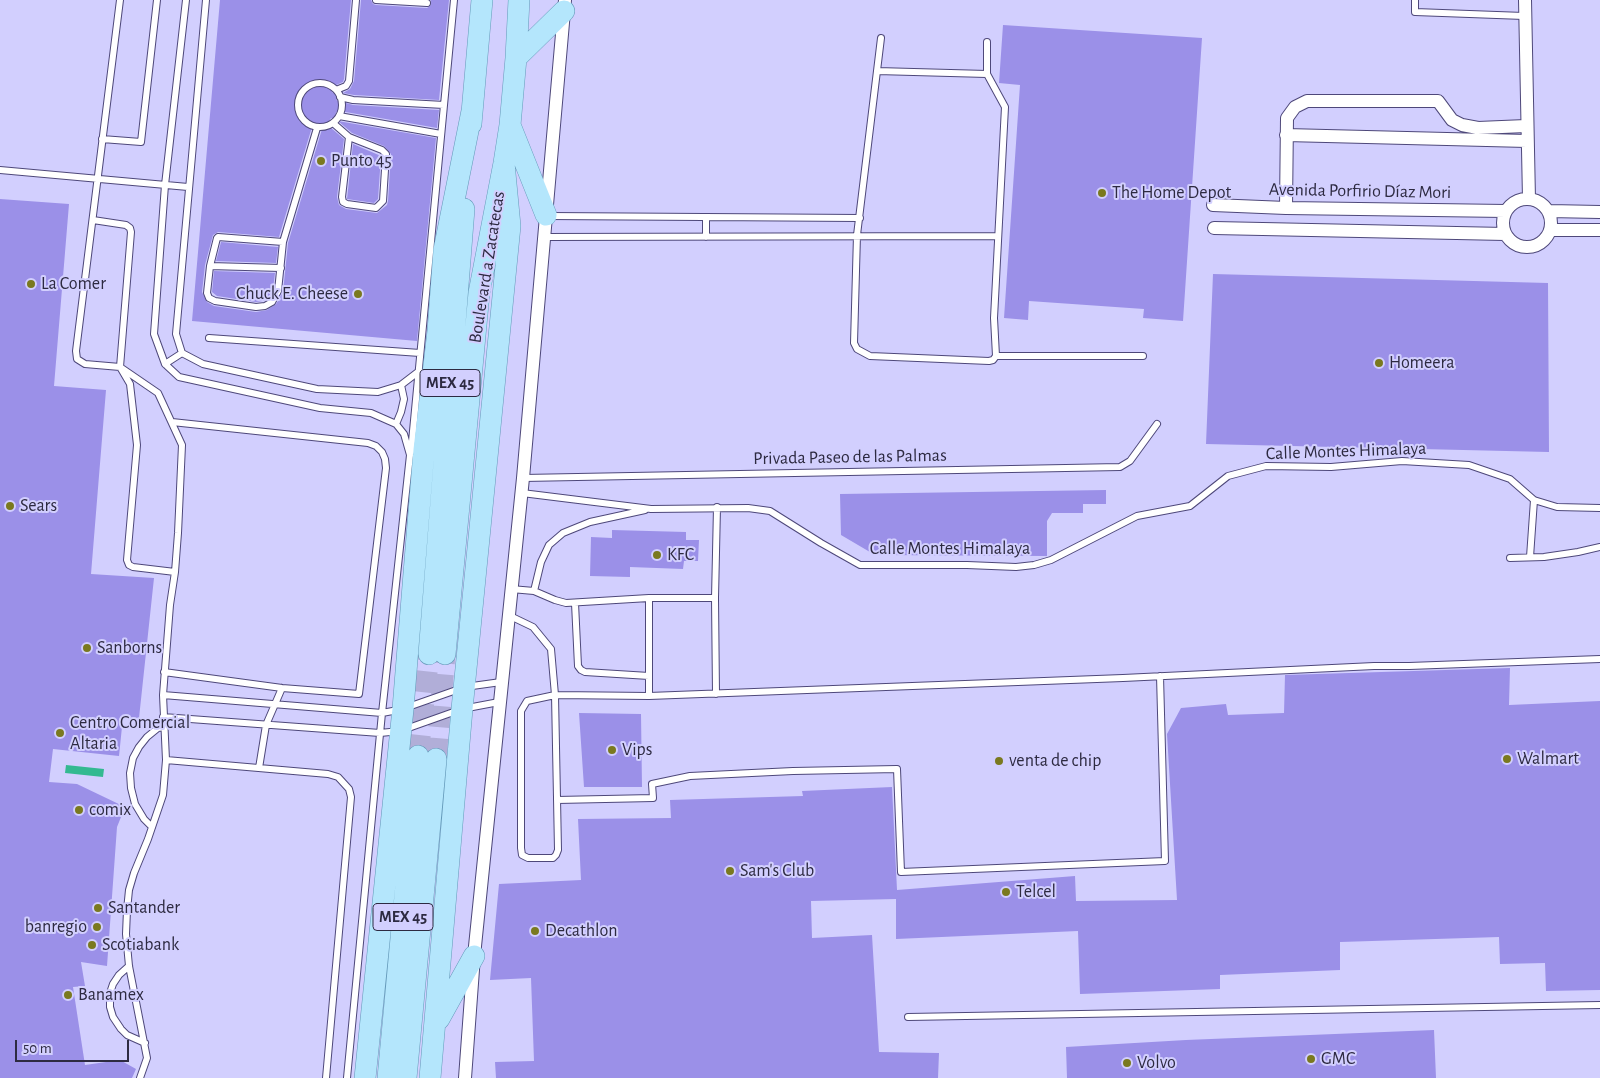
<!DOCTYPE html>
<html>
<head>
<meta charset="utf-8">
<style>
  body { margin:0 }
  #map { position:relative; width:1600px; height:1078px; overflow:hidden; background:#d2cffe; font-family:"Alegreya Sans",sans-serif }
  canvas { display:block }
  .scale { position:absolute; left:15px; top:1040px; width:114px; height:22px; box-sizing:border-box; border:2px solid #2d2a41; border-top:0; padding-left:6px; font-size:15px; line-height:18px; white-space:nowrap; color:#2d2a41; -webkit-text-stroke:4px #d2cffe; paint-order:stroke }
</style>
</head>
<body>
<div id="map">
<canvas width="1600" height="1078"></canvas>
<div class="scale">50 m</div>
</div>
<script>
const ctx = document.querySelector('canvas').getContext('2d');
ctx.lineJoin = 'round';
function fill(path, color) {
  ctx.fillStyle = color;
  ctx.fill(path, 'evenodd');
}
function shape(rows) {
  const path = new Path2D();
  for (const r of rows) {
    if (r.length === 3) {
      path.moveTo(r[0] + r[2], r[1]);
      path.arc(r[0], r[1], r[2], 0, 2 * Math.PI);
      continue;
    }
    path.moveTo(r[0], r[1]);
    for (let i = 2; i < r.length; i += 2) path.lineTo(r[i], r[i + 1]);
  }
  return path;
}
function stroke(path, color, width, dash) {
  ctx.strokeStyle = color;
  ctx.lineWidth = width;
  ctx.lineCap = dash ? 'butt' : 'round';
  ctx.setLineDash(dash || []);
  ctx.stroke(path);
}
function label(font, color, halo, rows, align = 'center') {
  ctx.font = font + ' "Alegreya Sans",sans-serif';
  ctx.lineWidth = 4;
  ctx.setLineDash([]);
  ctx.textBaseline = 'middle';
  ctx.strokeStyle = halo;
  ctx.fillStyle = color;
  for (const [text, x, y, turn = 0] of rows) {
    ctx.save();
    ctx.translate(x, y);
    ctx.rotate((+turn || 0) * Math.PI / 180);
    ctx.textAlign = isNaN(turn) ? turn : align;
    if (halo) ctx.strokeText(text, 0, 0);
    ctx.fillText(text, 0, 0);
    ctx.restore();
  }
}
fill(shape([
  [66,765,104,769,103,777,65,773]
]), '#33b991');
fill(shape([
  [220,0,351,0,344,79,343,82,334,86,331,89,332,92,336,95,336,100,353,105,439,110,437,128,340,111,336,112,335,118,331,118,328,123,330,127,344,139,337,197,339,205,346,209,377,213,387,205,388,201,391,154,384,146,352,133,338,121,436,138,417,341,192,321],
  [315,123,320,124,322,129,288,243,283,292,276,304,267,310,256,312,214,306,207,302,202,292,205,265,213,235,218,232,279,237,312,127],
  [361,0,371,0,373,4,376,5,427,8,431,5,431,0,449,0,439,100,354,95,343,93,350,89,354,81],
  [1003,25,1202,38,1183,321,1143,318,1144,309,1029,301,1028,320,1004,318,1020,85,999,83],
  [353,144,381,156,378,199,374,203,347,199],
  [0,199,69,204,54,386,106,390,91,574,154,578,139,718,123,717,119,756,53,749,49,782,77,784,125,807,117,827,107,966,81,962,85,986,73,987,85,1065,120,1060,136,1069,132,1078,0,1078],
  [221,242,278,247,276,263,216,261],
  [214,271,275,273,273,289,268,298,263,301,256,302,217,296,212,292],
  [1213,274,1548,283,1549,452,1206,444],
  [1106,490,1106,504,1083,504,1083,513,1052,513,1047,521,1047,556,875,555,841,535,840,494],
  [612,530,686,532,686,540,699,540,698,561,684,561,683,569,630,567,630,577,590,576,591,537,612,538],
  [1510,668,1509,705,1600,701,1600,990,1546,991,1545,963,1500,964,1499,937,1340,942,1340,970,1220,975,1220,989,1080,994,1078,931,896,939,896,899,811,901,812,938,872,935,879,1052,939,1053,938,1078,496,1078,495,1062,534,1061,531,978,490,980,499,884,581,880,578,819,671,818,670,800,803,796,802,791,892,787,897,890,1075,876,1076,901,1177,900,1167,734,1181,708,1226,704,1228,715,1284,713,1285,675],
  [579,713,641,714,642,787,584,787],
  [1434,1030,1436,1078,1067,1078,1066,1047,1186,1040]
]), '#9b90e8');
stroke(shape([
  [418,756,429,654],
  [436,759,445,654]
]), '#b1aed8', 21, [21, 11]);
const lane = shape([
  [120,0,76,351,77,359,85,364,120,367,158,393,182,445,178,533,175,572,170,605,163,695,166,760,163,795,148,839,134,873,129,890,127,910,126,934,129,966,147,1058,140,1078],
  [186,0,165,185,154,334,165,364,179,377,320,408,371,413,396,424,404,434,410,455,382,713,347,1078],
  [206,0,176,334,182,353,203,364,317,389,378,392,401,385,418,372,429,373],
  [376,0,427,3],
  [1415,0,1415,12,1524,16],
  [881,38,857,235,854,343,857,349,870,356,989,361,993,360,996,356,994,318,1005,107,987,74,987,42],
  [877,71,987,74],
  [320,105,22],
  [336,90,346,86,349,81,356,0],
  [340,97,353,100,444,105],
  [339,116,441,134],
  [333,123,349,137],
  [349,137,382,150,386,154,383,201,376,208,347,204,343,202,342,197,349,137],
  [102,139,141,142,157,0],
  [0,170,188,187],
  [548,216,860,218],
  [93,220,126,225,130,228,131,232,120,367,130,384,137,445,127,560,129,565,133,567,175,572],
  [544,237,998,236],
  [706,237,706,217],
  [283,242,218,237,217,238,210,266,207,293,209,298,215,301,256,307,265,306,272,302,278,291,283,242,317,128],
  [210,266,281,268],
  [209,338,420,353],
  [996,356,1143,356],
  [165,364,182,353],
  [396,424,401,412,404,399,401,385],
  [411,452,454,0],
  [523,478,1120,467,1130,461,1157,424],
  [522,493,651,509,748,508,770,511,821,543,860,565,967,565,1016,567,1034,565,1051,560,1137,516,1190,506,1228,476,1266,466,1331,467,1402,461,1469,465,1510,479,1534,500,1557,507,1600,508],
  [1530,557,1534,500],
  [1510,558,1544,557,1578,552,1600,547],
  [511,589,534,591,555,600,566,603,649,598,715,598],
  [534,591,541,562,549,545,563,533,590,522,645,510],
  [649,598,649,696],
  [575,603,578,666,581,670,585,672,649,676],
  [508,615,533,627,551,649,555,695,558,850,556,855,553,858,528,858,522,855,521,848,521,711,527,701,555,695,649,696,1123,678,1374,666,1409,666,1600,659],
  [164,672,282,688,359,694,386,468,385,459,382,452,376,446,368,443,172,422],
  [716,694,715,598,717,507],
  [163,695,382,713,398,710],
  [408,707,465,687,501,682],
  [163,717,380,733,400,731,462,709,499,702],
  [166,760,328,774,338,777,349,789,351,797,326,1078],
  [259,768,266,725,282,688],
  [557,800,653,798,652,784,690,776,793,771,897,769,901,872,1165,861,1160,676],
  [152,827,144,819,135,804,131,788,130,773,133,758,139,747,147,737,158,728,164,727],
  [129,966,119,975,113,984,110,993,110,1007,113,1017,121,1029,127,1035,145,1043],
  [908,1017,1600,1005]
]);
const street = shape([
  [1525,0,1529,199],
  [1286,135,1527,141],
  [1527,223,24],
  [1213,205,1286,208,1506,211],
  [1286,208,1287,118,1295,107,1307,101,1438,101,1452,120,1462,125,1478,128,1526,126],
  [1549,211,1600,212],
  [1214,228,1505,234],
  [1551,230,1600,230],
  [465,1078,474,956,523,478,565,0]
]);
const primary = shape([
  [516,58,564,11],
  [471,124,482,0],
  [510,125,546,215],
  [429,654,464,209],
  [445,654,479,293,504,163,510,125,516,58,519,0],
  [439,1019,474,956],
  [365,1078,403,709,424,450,438,331,444,250,472,111],
  [388,1078,418,756],
  [406,1078,436,759],
  [430,1078,462,709,510,226,504,163]
]);
stroke(lane, '#4e487a', 8);
stroke(street, '#4e487a', 14);
stroke(primary, '#6499b9', 22);
stroke(lane, '#fff', 6);
stroke(street, '#fff', 12);
stroke(primary, '#b4e6fc', 21);
for (const [x, y, r, color] of [
  [321,161,5,"#7a791f"],
  [1102,193,5,"#7a791f"],
  [31,284,5,"#7a791f"],
  [358,294,5,"#7a791f"],
  [1379,363,5,"#7a791f"],
  [10,506,5,"#7a791f"],
  [657,555,5,"#7a791f"],
  [87,648,5,"#7a791f"],
  [60,733,5,"#7a791f"],
  [612,750,5,"#7a791f"],
  [1507,759,5,"#7a791f"],
  [999,761,5,"#7a791f"],
  [79,810,5,"#7a791f"],
  [730,871,5,"#7a791f"],
  [1006,892,5,"#7a791f"],
  [98,908,5,"#7a791f"],
  [97,927,5,"#7a791f"],
  [535,931,5,"#7a791f"],
  [92,945,5,"#7a791f"],
  [68,995,5,"#7a791f"],
  [1311,1059,5,"#7a791f"],
  [1127,1063,5,"#7a791f"]
]) {
  const dot = new Path2D();
  dot.arc(x, y, r, 0, 2 * Math.PI);
  ctx.fillStyle = color;
  ctx.fill(dot);
  stroke(dot, '#d2cffe', 2);
}
for (const [x, y, w] of [
  [450,383,60],
  [403,917,60]
]) {
  const box = new Path2D();
  box.roundRect(x - w / 2, y - 13.5, w, 27, 4);
  ctx.fillStyle = '#d2cffe';
  ctx.fill(box);
  stroke(box, '#2d2a41', 1);
}
label('bold 16px', '#2d2a41', null, [
  ["MEX 45",450,383],
  ["MEX 45",403,917]
]);
label('18px', '#2d2a41', '#d2cffe', [
  ["Punto 45",331,161],
  ["The Home Depot",1112,193],
  ["La Comer",41,284],
  ["Chuck E. Cheese",348,294,"right"],
  ["Homeera",1389,363],
  ["Sears",20,506],
  ["KFC",667,555],
  ["Sanborns",97,648],
  ["Centro Comercial",70,723],
  ["Altaria",70,744],
  ["Vips",622,750],
  ["Walmart",1517,759],
  ["venta de chip",1009,761],
  ["comix",89,810],
  ["Sam's Club",740,871],
  ["Telcel",1016,892],
  ["Santander",108,908],
  ["banregio",87,927,"right"],
  ["Decathlon",545,931],
  ["Scotiabank",102,945],
  ["Banamex",78,995],
  ["GMC",1321,1059],
  ["Volvo",1137,1063]
], 'left');
label('18px', '#2d2a41', '#d2cffe', [
  ["Avenida Porfirio Díaz Mori",1360,191,1],
  ["Boulevard a Zacatecas",487,267,-81],
  ["Calle Montes Himalaya",1346,451,-2],
  ["Privada Paseo de las Palmas",850,457,-1],
  ["Calle Montes Himalaya",950,549]
]);
</script>
</body>
</html>
